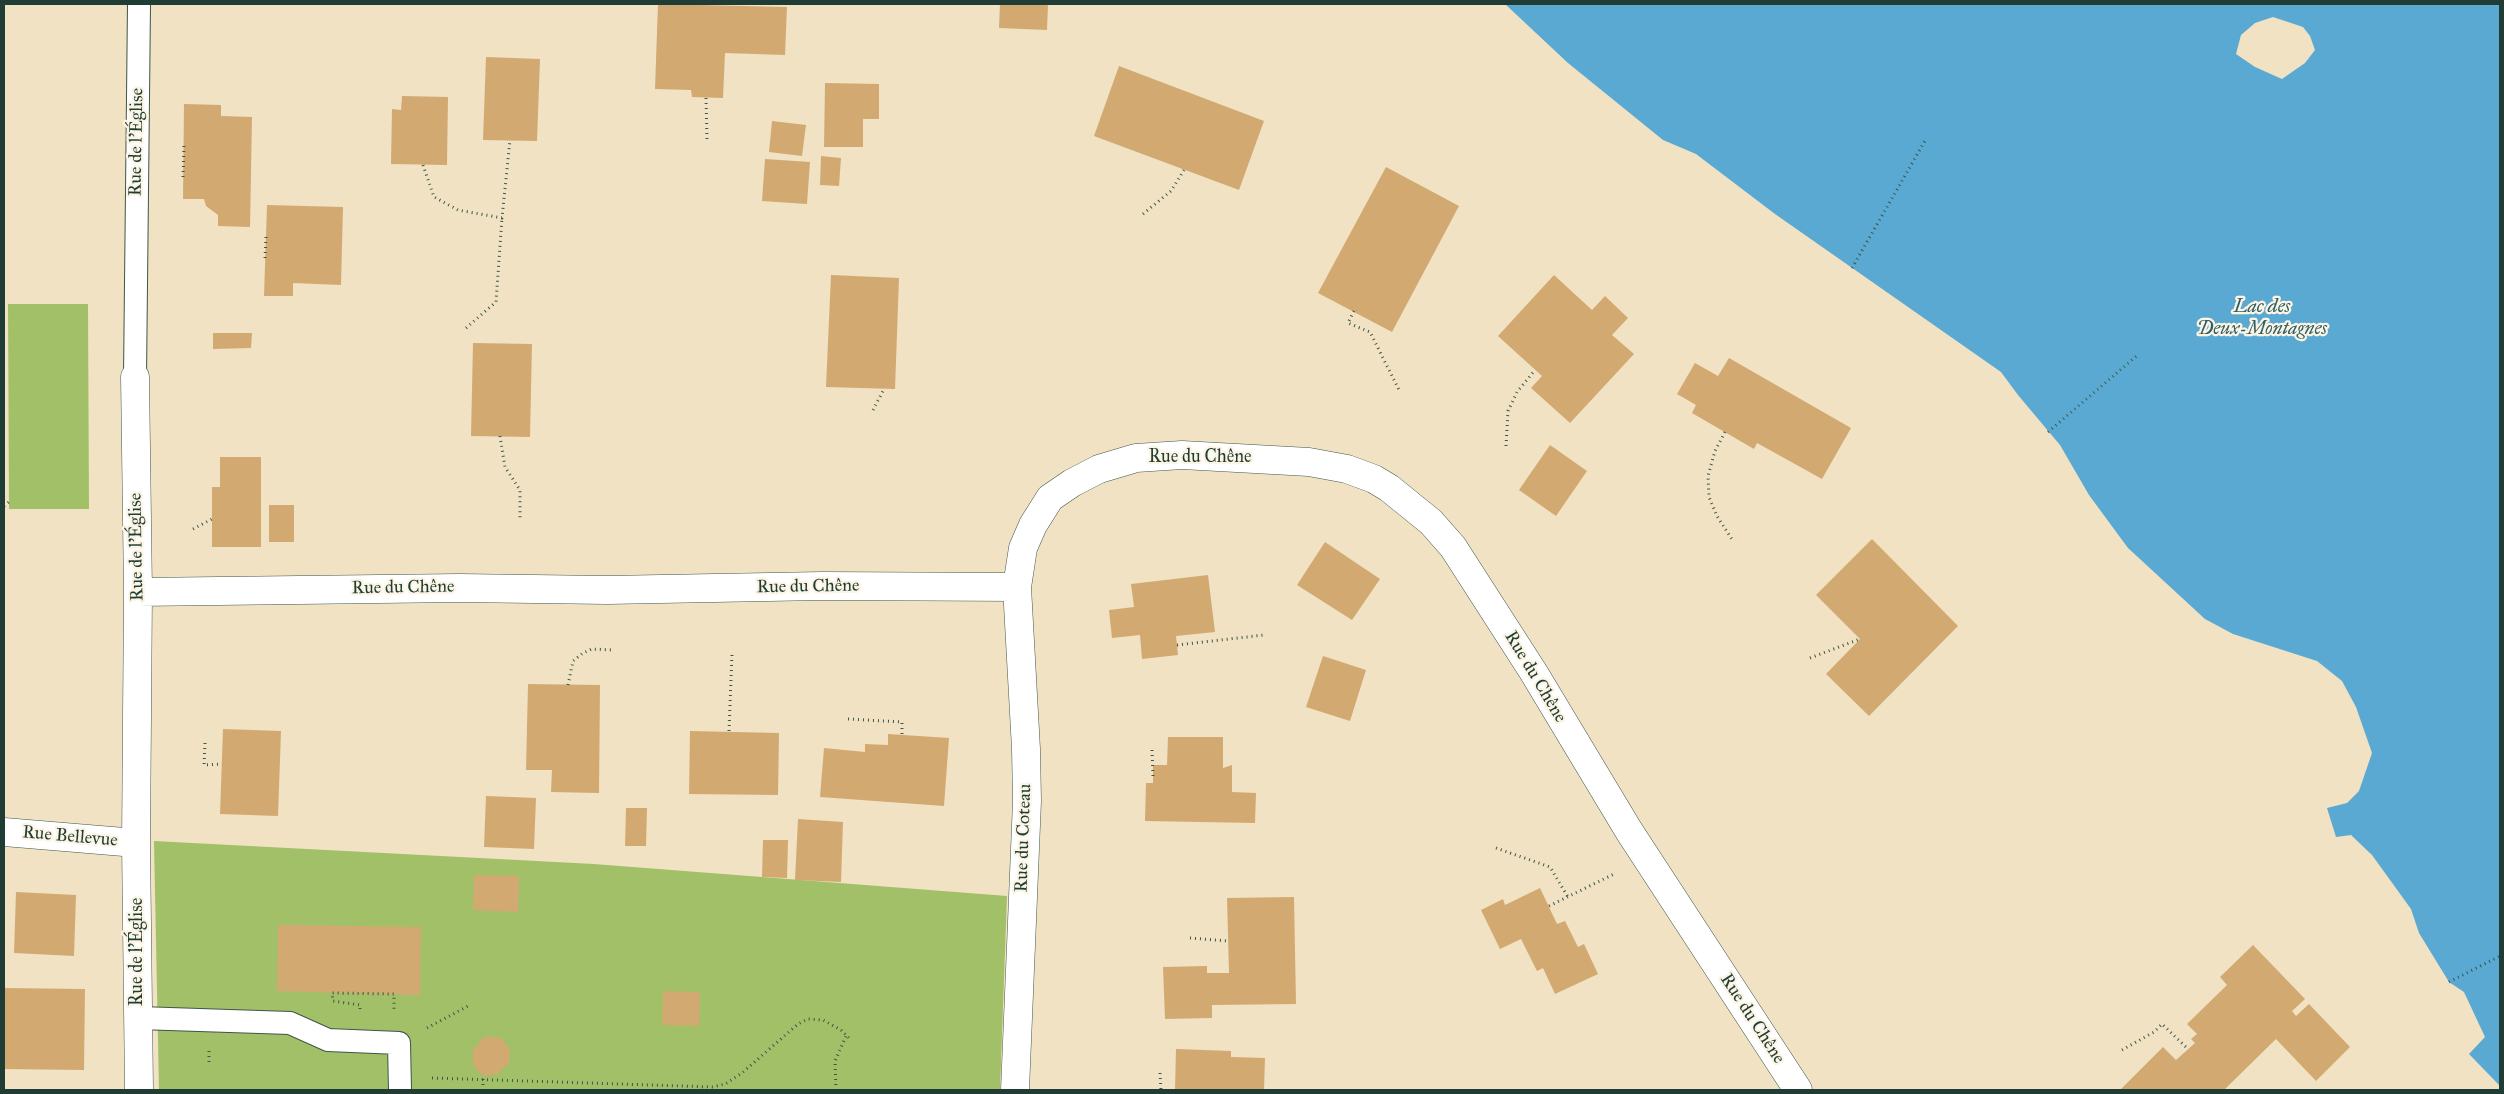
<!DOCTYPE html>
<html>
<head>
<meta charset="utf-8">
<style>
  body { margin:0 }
  #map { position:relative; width:2504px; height:1094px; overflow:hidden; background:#f0e2c3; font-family:"IM FELL Great Primer",serif }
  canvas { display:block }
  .frame { position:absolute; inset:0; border:5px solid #1f3d34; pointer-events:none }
</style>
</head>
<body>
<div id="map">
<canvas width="2504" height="1094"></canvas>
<div class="frame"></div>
</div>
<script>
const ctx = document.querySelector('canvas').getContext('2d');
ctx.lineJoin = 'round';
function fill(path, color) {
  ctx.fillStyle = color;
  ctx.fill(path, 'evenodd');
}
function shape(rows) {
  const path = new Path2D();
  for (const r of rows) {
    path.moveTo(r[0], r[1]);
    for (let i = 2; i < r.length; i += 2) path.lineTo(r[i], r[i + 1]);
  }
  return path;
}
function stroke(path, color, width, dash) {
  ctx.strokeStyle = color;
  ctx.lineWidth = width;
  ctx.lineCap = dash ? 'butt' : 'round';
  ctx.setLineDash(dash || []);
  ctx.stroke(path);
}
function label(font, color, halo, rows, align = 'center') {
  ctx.font = font + ' "IM FELL Great Primer",serif';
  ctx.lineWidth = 4.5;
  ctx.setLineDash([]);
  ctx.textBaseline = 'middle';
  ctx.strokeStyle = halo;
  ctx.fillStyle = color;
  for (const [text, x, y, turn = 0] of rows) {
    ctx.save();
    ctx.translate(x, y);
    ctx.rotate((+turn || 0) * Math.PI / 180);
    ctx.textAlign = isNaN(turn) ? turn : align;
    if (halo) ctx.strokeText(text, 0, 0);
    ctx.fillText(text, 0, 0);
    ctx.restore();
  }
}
fill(shape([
  [8,304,88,304,89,509,9,509],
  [154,841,594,864,1007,896,1000,1090,159,1090]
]), '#a2c068');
fill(shape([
  [1505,4,2500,4,2500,1086,2469,1054,2485,1037,2464,992,2449,982,2419,933,2411,909,2372,855,2351,835,2336,837,2327,808,2347,803,2359,791,2372,753,2356,707,2342,681,2317,661,2233,634,2205,619,2128,548,2089,495,2060,445,2018,395,2001,372,1775,214,1696,154,1663,140,1568,63],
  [2273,17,2303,27,2310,36,2315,50,2305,63,2282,79,2255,67,2236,54,2241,35,2255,23]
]), '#59a9d3');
fill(shape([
  [658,4,787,7,785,55,725,53,723,98,692,97,691,90,655,89],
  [1000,4,1048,4,1047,30,999,28],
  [486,57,540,59,537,141,483,140],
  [1119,66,1264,121,1239,190,1094,136],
  [825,83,879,84,879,119,863,119,863,147,824,147],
  [402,96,448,97,447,165,391,164,392,109,401,110],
  [184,104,221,105,221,116,252,117,250,227,218,226,218,215,206,206,204,199,183,199],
  [772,121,806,125,802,156,769,152],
  [821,156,841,158,839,186,820,185],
  [765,159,810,162,807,204,762,201],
  [1386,167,1459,206,1392,332,1318,293],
  [267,205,343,207,341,285,293,283,293,296,264,296],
  [831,275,899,278,895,389,826,387],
  [1554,275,1592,310,1605,296,1628,318,1612,335,1634,354,1570,423,1531,388,1542,376,1498,336],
  [213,333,252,333,251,348,213,349],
  [473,343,532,344,530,437,471,436],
  [1729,358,1851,428,1822,479,1757,443,1754,449,1692,413,1696,405,1677,394,1695,363,1718,376],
  [1550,445,1587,471,1556,516,1519,490],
  [220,457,261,457,261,547,212,547,212,487,220,487],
  [269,505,294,505,294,542,269,542],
  [1872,539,1958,626,1869,716,1826,674,1860,639,1816,595],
  [1325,542,1380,579,1352,620,1297,585],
  [1208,575,1215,632,1176,636,1178,655,1142,659,1140,635,1112,638,1109,610,1134,607,1131,584],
  [1323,656,1366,670,1350,721,1306,707],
  [528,684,600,685,599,793,551,792,552,770,526,770],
  [223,729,281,731,278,816,220,814],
  [690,731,779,733,778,795,689,794],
  [888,734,949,738,944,806,820,797,824,748,865,752,865,744,888,745],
  [1168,737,1223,737,1223,768,1232,765,1232,792,1256,793,1255,823,1145,821,1146,783,1153,783,1153,765,1167,765],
  [486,796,536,798,534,849,484,847],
  [626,808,647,808,646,846,625,846],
  [798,819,843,822,841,882,795,880],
  [763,840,788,840,787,878,762,877],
  [474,875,519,876,518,912,473,910],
  [1540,888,1557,924,1565,921,1578,947,1584,944,1598,974,1555,994,1543,968,1537,971,1521,939,1500,949,1481,910,1503,899,1505,905],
  [16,892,76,895,74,956,14,953],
  [1294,897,1296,1004,1212,1005,1212,1018,1165,1019,1163,967,1207,966,1207,973,1229,973,1227,898],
  [278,925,421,927,420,995,277,991],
  [2253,945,2305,999,2292,1011,2296,1016,2309,1004,2350,1047,2316,1081,2276,1039,2224,1090,2122,1090,2121,1089,2163,1047,2176,1060,2195,1043,2191,1039,2197,1034,2187,1024,2227,985,2220,977],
  [4,988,85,989,84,1070,4,1069],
  [663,991,700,992,699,1026,662,1025],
  [484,1037,500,1037,510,1049,509,1063,497,1074,483,1076,473,1065,473,1050],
  [1176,1049,1231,1051,1231,1057,1265,1058,1264,1090,1175,1090]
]), '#d3a972');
const lane = shape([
  [135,377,139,4],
  [139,1018,290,1023,328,1040,399,1043,400,1090]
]);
const street = shape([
  [135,377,138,592,136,843,139,1090],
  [138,592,459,588,607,590,822,586,1017,587],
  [4,832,136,843],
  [1015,1090,1027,801,1026,749,1017,587,1023,548,1033,525,1050,498,1072,483,1099,469,1136,458,1182,455,1309,462,1347,469,1374,479,1389,488,1431,522,1453,547,1534,673,1629,831,1798,1090]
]);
stroke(lane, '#3e5649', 24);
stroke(street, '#3e5649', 29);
stroke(shape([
  [706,98,707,139],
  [423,165,434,197,458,210,502,218,510,140],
  [183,177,184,143],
  [1143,214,1171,191,1184,170],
  [265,258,266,236],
  [1852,268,1926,139],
  [1354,311,1348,323,1370,332,1399,390],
  [466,328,496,302,502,218],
  [873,410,884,389],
  [1725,432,1715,451,1708,476,1709,497,1717,516,1733,541],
  [2048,432,2139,354],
  [500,436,505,467,520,490,520,518],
  [1506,446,1508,411,1517,392,1535,370],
  [4,506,9,502],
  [193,529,212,519],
  [1177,645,1264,635],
  [1810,658,1860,639],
  [568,685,573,661,583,653,592,649,613,650],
  [848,719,902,722,902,734],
  [729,731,732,654],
  [205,743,204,765,222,764],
  [1152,750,1153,776],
  [1496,848,1550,867,1568,897],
  [1549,906,1616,873],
  [1190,938,1228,941],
  [2449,982,2500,956],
  [360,1009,360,1005,333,1001,332,993,394,994,394,1011],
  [427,1028,468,1006],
  [2122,1050,2154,1032,2162,1024,2188,1049],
  [209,1051,209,1063],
  [1160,1073,1161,1090],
  [432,1078,713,1087,725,1084,742,1073,798,1024,808,1019,823,1020,841,1030,851,1040],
  [483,1090,483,1079],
  [836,1090,835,1061,846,1036]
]), '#3e5649', 3, [1, 4]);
stroke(lane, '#fff', 22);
stroke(street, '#fff', 28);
label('18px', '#1f3d34', '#fcf5e5', [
  ["Rue de l'Église",137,142,-89],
  ["Rue du Chêne",1200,458],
  ["Rue de l'Église",137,547,-91],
  ["Rue du Chêne",808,587,-1],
  ["Rue du Chêne",403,588,-1],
  ["Rue du Chêne",1535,677,59],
  ["Rue Bellevue",70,837,5],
  ["Rue du Coteau",1024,838,-88],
  ["Rue de l'Église",138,952,-90],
  ["Rue du Chêne",1752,1019,57]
]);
label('italic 19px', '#305d64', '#fcf5e5', [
  ["Lac des",2262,307],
  ["Deux-Montagnes",2262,329]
]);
</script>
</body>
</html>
